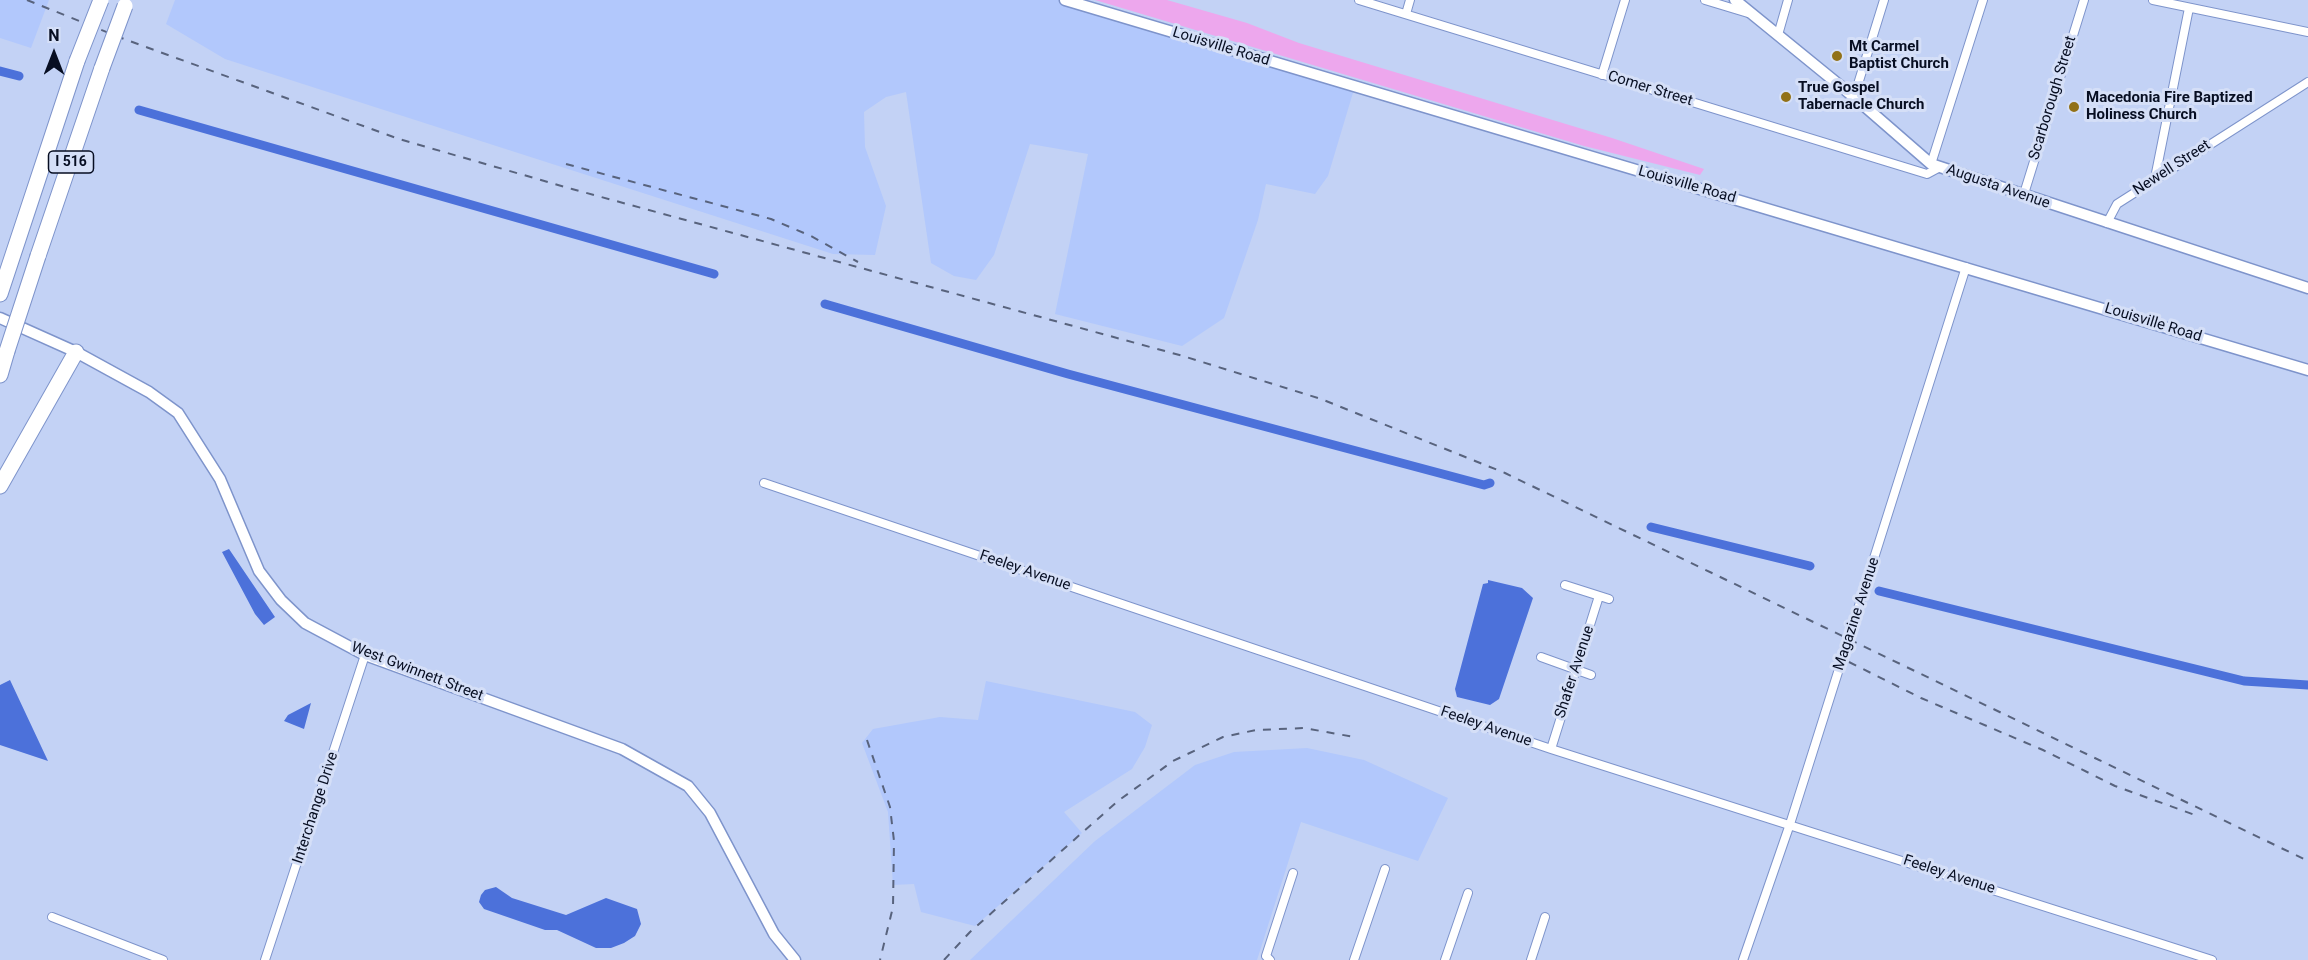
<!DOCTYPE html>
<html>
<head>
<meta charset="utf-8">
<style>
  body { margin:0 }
  #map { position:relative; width:2308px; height:960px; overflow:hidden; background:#c3d2f5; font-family:Roboto,sans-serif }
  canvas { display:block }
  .north { position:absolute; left:24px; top:24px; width:60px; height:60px; -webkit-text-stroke:4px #d5dff7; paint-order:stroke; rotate:0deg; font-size:16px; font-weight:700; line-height:24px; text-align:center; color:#070e22 }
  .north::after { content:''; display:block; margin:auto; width:21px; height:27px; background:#070e22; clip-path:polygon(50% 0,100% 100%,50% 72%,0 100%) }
</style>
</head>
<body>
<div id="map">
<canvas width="2308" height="960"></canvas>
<div class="north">N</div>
</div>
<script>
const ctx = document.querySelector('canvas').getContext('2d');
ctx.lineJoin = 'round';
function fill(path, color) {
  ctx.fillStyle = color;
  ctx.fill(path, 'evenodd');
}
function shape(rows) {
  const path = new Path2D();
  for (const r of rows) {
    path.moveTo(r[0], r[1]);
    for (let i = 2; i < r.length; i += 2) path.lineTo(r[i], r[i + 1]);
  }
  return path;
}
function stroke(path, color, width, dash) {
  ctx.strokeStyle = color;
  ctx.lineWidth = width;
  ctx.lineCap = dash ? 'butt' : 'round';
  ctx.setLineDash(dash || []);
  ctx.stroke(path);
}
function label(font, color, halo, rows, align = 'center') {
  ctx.font = font + ' Roboto,sans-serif';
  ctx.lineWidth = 6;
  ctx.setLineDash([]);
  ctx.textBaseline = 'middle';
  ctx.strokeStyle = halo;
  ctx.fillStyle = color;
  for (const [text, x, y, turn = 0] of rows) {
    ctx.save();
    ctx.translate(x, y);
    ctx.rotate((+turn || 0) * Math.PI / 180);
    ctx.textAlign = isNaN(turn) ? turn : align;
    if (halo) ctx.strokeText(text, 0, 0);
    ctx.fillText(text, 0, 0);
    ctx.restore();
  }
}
fill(shape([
  [0,0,49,0,31,48,0,38],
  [175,0,1066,0,1355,86,1328,176,1315,194,1266,184,1258,220,1224,318,1182,346,1055,314,1088,154,1030,144,994,255,976,280,954,276,931,263,906,92,886,97,864,112,865,147,886,206,875,255,833,254,225,59,166,24],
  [986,681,1135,712,1152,725,1145,747,1132,769,1064,812,1082,833,975,926,921,912,914,884,893,885,888,812,862,743,873,729,940,717,978,720],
  [1307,748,1364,760,1448,798,1418,861,1301,822,1257,960,970,960,1095,841,1195,765,1234,752]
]), '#b2c8fc');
fill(shape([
  [1095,0,1167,0,1247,23,1299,43,1612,138,1704,169,1700,175,1584,146]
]), '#eda7ed');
fill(shape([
  [229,549,275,617,264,625,255,614,222,552],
  [1488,580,1522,588,1533,598,1499,699,1490,705,1457,697,1455,689,1483,584,1488,583],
  [10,680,48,761,0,745,0,685],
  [311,703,304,729,284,721,288,715],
  [496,887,512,898,566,915,606,898,637,909,641,924,635,936,624,943,611,948,596,948,557,930,545,930,484,909,479,902,481,895,485,890]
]), '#4c71da');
stroke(shape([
  [0,71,19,76],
  [139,110,714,274],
  [825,304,1068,374,1484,485,1490,483],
  [1651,527,1810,566],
  [1879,591,2244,681,2308,685]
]), '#4c71da', 9);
const street = shape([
  [1359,0,1927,174,1940,167],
  [1705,0,1748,13],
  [2153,0,2308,32],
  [1406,14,1410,0],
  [1778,35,1788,0],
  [1602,75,1625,0],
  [1854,97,1884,0],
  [1931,164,1983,0],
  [2155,178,2189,8],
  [2023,197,2084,0],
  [2107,223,2117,204,2308,82],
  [764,483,1551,749,2212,960],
  [1565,585,1609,599],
  [1541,657,1591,675],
  [1551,749,1599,596],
  [52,917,163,960],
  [265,960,365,655],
  [1270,960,1266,956,1293,873],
  [1354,960,1385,869],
  [1445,960,1468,893],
  [1531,960,1545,917],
  [1743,960,1790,824,1966,267]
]);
const secondary = shape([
  [1065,0,2308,370],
  [1735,0,1854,97,1931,164,2308,288],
  [0,318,76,352,149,392,178,413,220,479,259,571,281,600,305,623,365,655,622,749,688,786,710,813,774,934,795,960]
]);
const highway = shape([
  [38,256,102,68],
  [0,294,77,61],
  [0,375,7,351],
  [0,486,76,352]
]);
stroke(street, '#7e94cb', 10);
stroke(secondary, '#7e94cb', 13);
stroke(highway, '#7e94cb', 17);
stroke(street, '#fff', 8);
stroke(secondary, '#fff', 10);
stroke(highway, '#fff', 15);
stroke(shape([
  [27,0,124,39,399,139,572,189,1183,356,1321,399,1505,473,2308,861],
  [566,164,771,219,811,236,858,262],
  [1849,662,1921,698,2043,750,2115,786,2195,815],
  [867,740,890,807,894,841,893,907,880,960],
  [944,960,970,932,1118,801,1173,761,1223,737,1256,730,1304,728,1354,737]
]), '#58637d', 2, [8, 8]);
const highwayBridge = shape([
  [77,61,101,0],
  [102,68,125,6],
  [7,351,38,256]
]);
stroke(highwayBridge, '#7e94cb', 17, []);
stroke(highwayBridge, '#fff', 15);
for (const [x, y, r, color] of [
  [1837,56,6,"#927117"],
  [1786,97,6,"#927117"],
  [2074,107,6,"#927117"]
]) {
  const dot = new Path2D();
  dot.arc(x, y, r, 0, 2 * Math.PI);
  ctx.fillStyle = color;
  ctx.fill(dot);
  stroke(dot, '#d5dff7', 2);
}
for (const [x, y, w] of [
  [71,162,45]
]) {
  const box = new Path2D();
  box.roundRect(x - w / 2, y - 11, w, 22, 4.5);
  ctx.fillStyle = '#d5dff7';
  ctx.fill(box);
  stroke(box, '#070e22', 1.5);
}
label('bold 14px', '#070e22', null, [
  ["I 516",71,162]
]);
label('15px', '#070e22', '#d5dff7', [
  ["Louisville Road",1221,47,17],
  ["Comer Street",1650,89,17],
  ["Scarborough Street",2053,98,-73],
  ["Newell Street",2172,168,-33],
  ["Louisville Road",1687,185,16],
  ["Augusta Avenue",1998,187,19],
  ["Louisville Road",2153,323,17],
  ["Feeley Avenue",1025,571,19],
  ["Magazine Avenue",1857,614,-72],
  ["West Gwinnett Street",417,672,21],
  ["Shafer Avenue",1575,672,-72],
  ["Feeley Avenue",1486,727,19],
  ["Interchange Drive",316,808,-72],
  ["Feeley Avenue",1949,875,18]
]);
label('bold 15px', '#070e22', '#d5dff7', [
  ["Mt Carmel",1849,47],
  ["Baptist Church",1849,64],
  ["True Gospel",1798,88],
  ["Tabernacle Church",1798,105],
  ["Macedonia Fire Baptized",2086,98],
  ["Holiness Church",2086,115]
], 'left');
</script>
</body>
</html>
